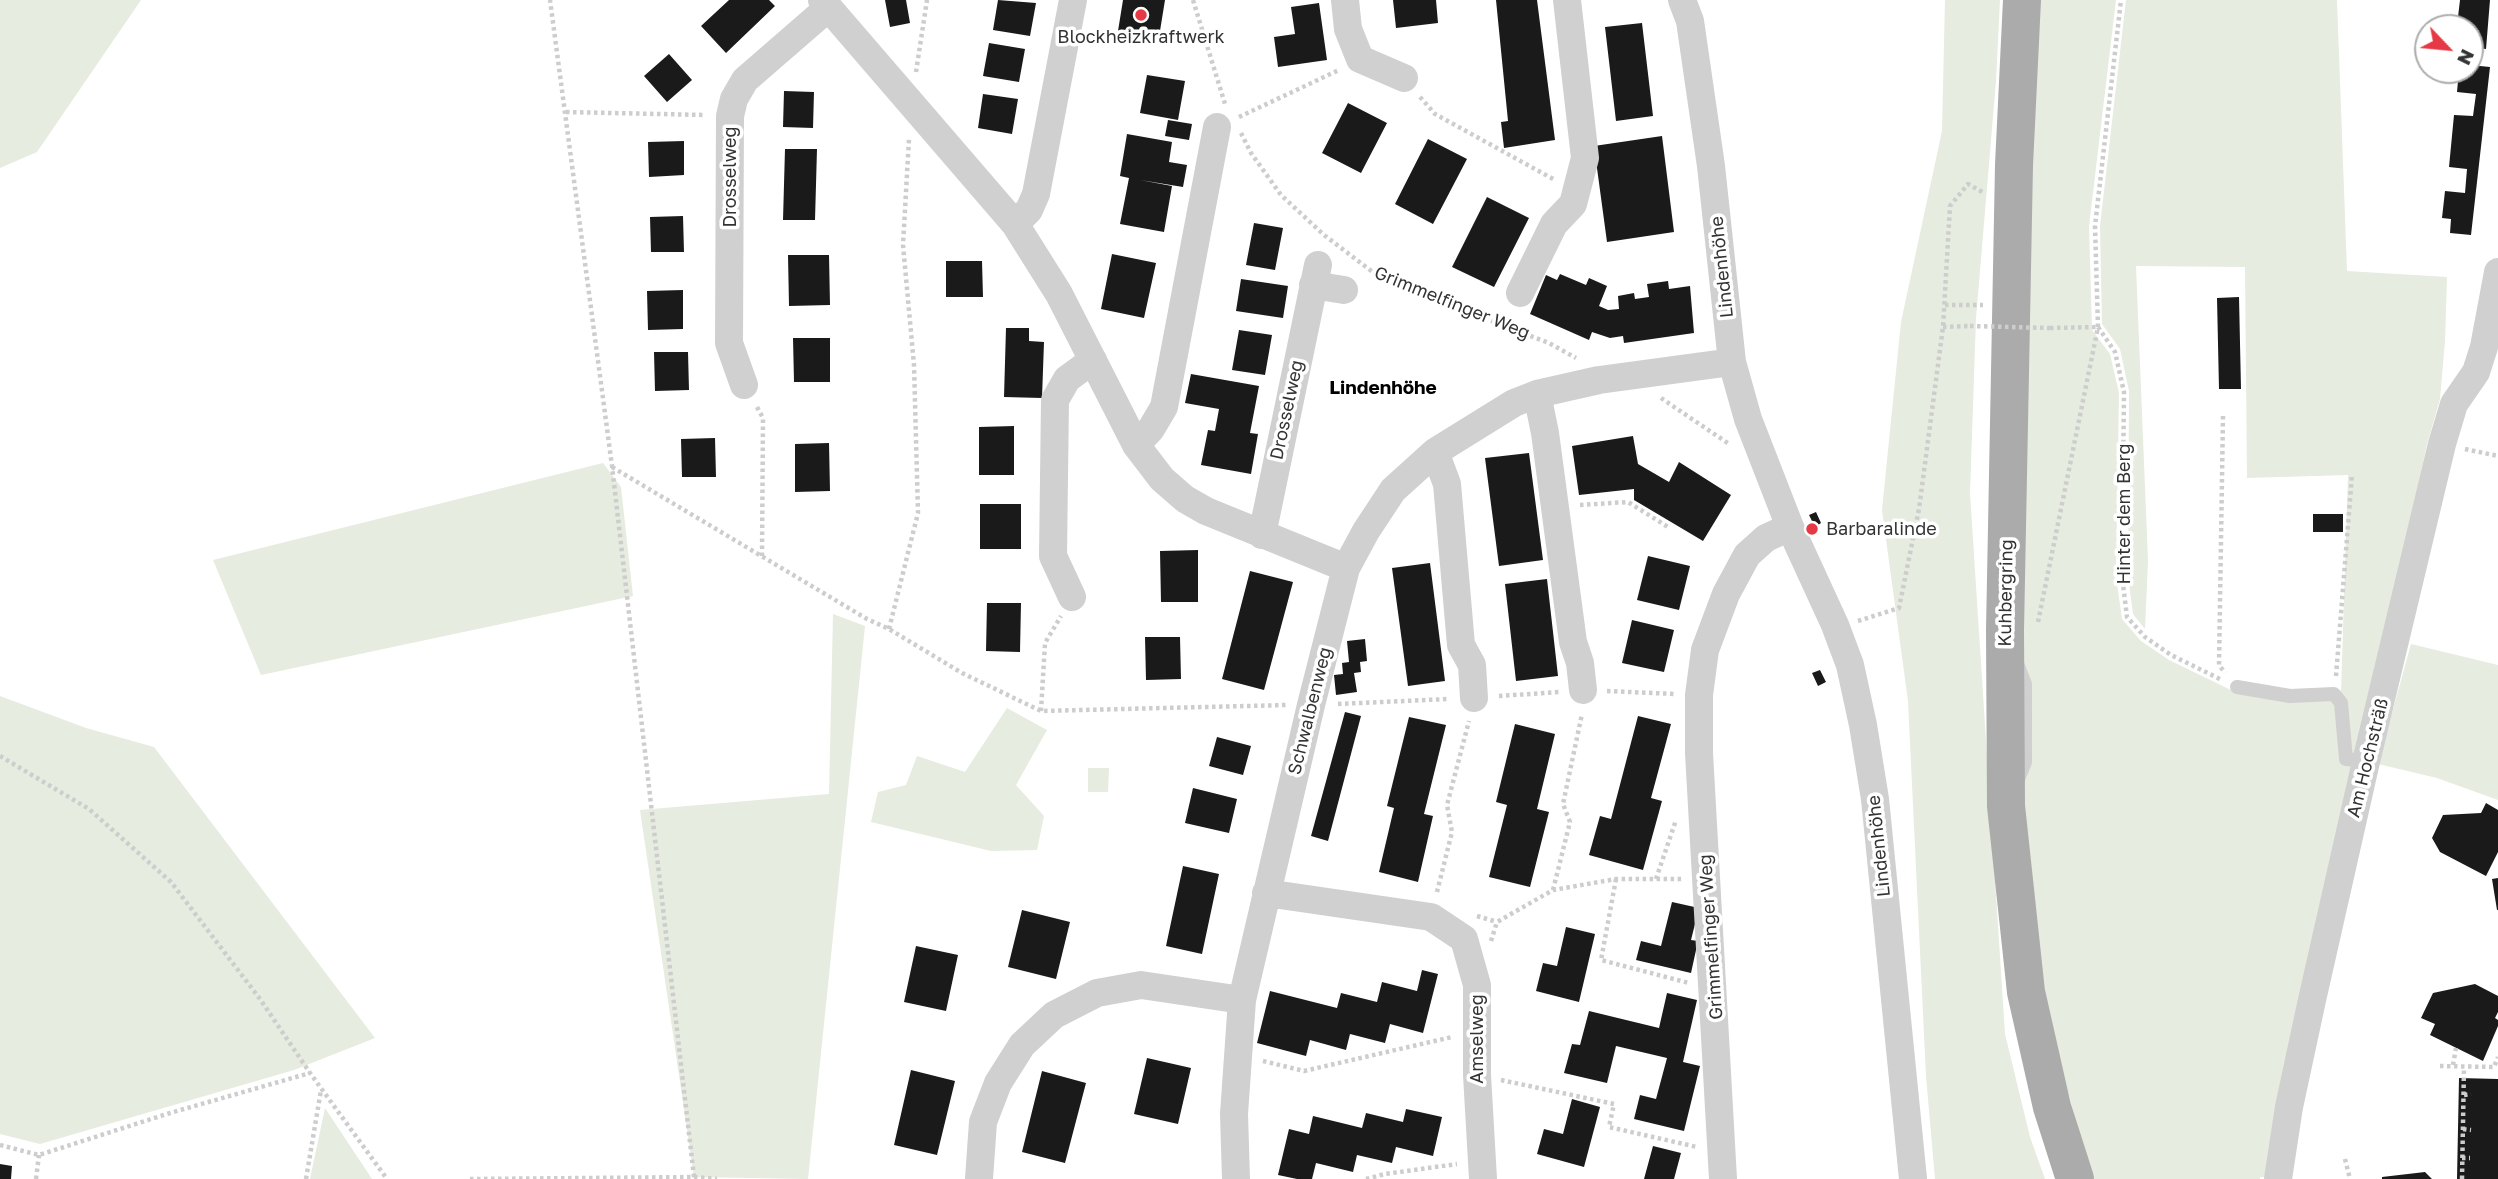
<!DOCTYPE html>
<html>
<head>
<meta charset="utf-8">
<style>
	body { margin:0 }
	#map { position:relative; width:2498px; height:1179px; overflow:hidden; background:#fff; font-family:"Golos Text",sans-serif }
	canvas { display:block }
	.north { position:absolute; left:2414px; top:14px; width:70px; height:70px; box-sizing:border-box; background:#fff; border:2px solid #adadad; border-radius:50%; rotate:116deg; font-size:19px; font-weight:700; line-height:28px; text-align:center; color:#333 }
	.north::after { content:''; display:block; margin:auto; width:24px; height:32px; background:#e63946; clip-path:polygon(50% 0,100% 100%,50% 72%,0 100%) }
</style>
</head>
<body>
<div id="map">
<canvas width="2498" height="1179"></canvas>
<div class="north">N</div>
</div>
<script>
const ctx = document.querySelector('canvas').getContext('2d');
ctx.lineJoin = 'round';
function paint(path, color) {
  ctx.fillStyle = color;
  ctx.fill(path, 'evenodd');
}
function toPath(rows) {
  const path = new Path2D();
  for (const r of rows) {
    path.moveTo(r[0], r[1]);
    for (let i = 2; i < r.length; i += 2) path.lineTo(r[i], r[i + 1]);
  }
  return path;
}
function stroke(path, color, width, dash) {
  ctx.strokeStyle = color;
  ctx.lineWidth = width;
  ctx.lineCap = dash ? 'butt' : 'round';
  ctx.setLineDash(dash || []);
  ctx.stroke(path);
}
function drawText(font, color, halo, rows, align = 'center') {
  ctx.font = font + ' "Golos Text",sans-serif';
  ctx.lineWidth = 7;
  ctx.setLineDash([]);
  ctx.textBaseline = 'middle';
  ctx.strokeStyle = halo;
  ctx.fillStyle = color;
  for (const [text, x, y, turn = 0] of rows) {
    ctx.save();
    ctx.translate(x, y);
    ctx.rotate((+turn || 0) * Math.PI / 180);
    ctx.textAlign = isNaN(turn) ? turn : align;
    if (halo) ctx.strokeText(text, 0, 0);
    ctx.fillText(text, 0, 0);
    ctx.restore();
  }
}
paint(toPath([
	[0,0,141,0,37,152,0,168],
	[1945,0,2000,0,1996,81,1976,318,1970,493,2005,1034,2030,1137,2045,1179,1935,1179,1926,1076,1908,701,1882,510,1901,322,1942,131],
	[2035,0,2116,0,2089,226,2092,330,2110,354,2119,393,2116,576,2122,619,2141,641,2169,660,2235,692,2255,697,2290,702,2331,699,2335,704,2341,764,2352,765,2276,1105,2265,1177,2260,1177,2260,1179,2092,1179,2046,1012,2025,846,2021,554],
	[2126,0,2337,0,2347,271,2447,277,2445,341,2440,399,2427,444,2386,642,2358,756,2349,755,2341,693,2348,475,2247,478,2245,267,2136,266,2148,561,2145,629,2133,614,2128,576,2129,391,2120,349,2102,324,2100,226],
	[603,463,621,487,633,596,261,675,213,560],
	[833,614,865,626,808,1179,694,1177,640,810,829,794],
	[2411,644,2498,665,2498,800,2437,778,2378,764],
	[0,696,86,728,154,747,375,1038,294,1070,40,1144,0,1134],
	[1007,708,1047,730,1016,785,1044,816,1037,850,991,851,871,822,878,792,906,785,917,756,965,772],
	[1088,768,1109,768,1108,792,1088,792],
	[325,1108,372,1179,310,1179]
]), '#e6ecdf');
paint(toPath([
	[729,0,769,0,775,6,726,53,701,26],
	[885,0,906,0,910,23,890,27],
	[998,0,1036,3,1030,36,993,30],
	[1123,0,1165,0,1159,37,1118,31],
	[1393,0,1436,0,1438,23,1396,28],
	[1496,0,1537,0,1555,140,1504,148,1501,122,1508,121],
	[2460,0,2490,0,2486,49,2470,47,2470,28,2444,28,2445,16,2458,17],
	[1319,3,1327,60,1278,67,1274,37,1295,34,1291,7],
	[1642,23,1653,116,1616,121,1605,27],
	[989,43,1025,49,1019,82,983,76],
	[669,54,692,80,667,102,644,76],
	[2470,65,2490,67,2471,235,2450,233,2451,219,2442,218,2445,191,2465,193,2467,169,2449,167,2454,115,2473,116,2476,94,2457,92,2459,70,2470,70],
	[1147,75,1185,81,1178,120,1140,113],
	[784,91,814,92,813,128,783,127],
	[983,94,1018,99,1012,134,978,128],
	[1348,103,1387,123,1361,173,1322,153],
	[1168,120,1192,124,1189,140,1165,136],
	[1127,134,1172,142,1169,162,1187,165,1183,187,1140,180,1172,186,1164,232,1120,224,1129,178,1120,176],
	[1662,136,1674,232,1607,242,1594,146],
	[1428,139,1467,159,1433,224,1395,204],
	[684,141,684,175,649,177,648,142],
	[785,149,817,149,815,220,783,220],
	[1487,197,1529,218,1494,287,1452,267],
	[683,216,684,252,651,252,650,217],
	[1254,223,1283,228,1275,270,1246,265],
	[1112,254,1156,263,1144,318,1101,309],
	[788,255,829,255,830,305,789,306],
	[946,261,982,261,983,297,946,297],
	[1560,274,1586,285,1589,278,1607,286,1599,306,1608,310,1619,309,1618,296,1634,293,1635,299,1649,297,1647,284,1668,281,1669,289,1690,286,1694,333,1624,343,1623,336,1610,338,1592,332,1589,340,1530,314,1546,275,1557,280],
	[1241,279,1288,286,1283,318,1236,311],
	[683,290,683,329,648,330,647,291],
	[2239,297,2241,389,2219,389,2217,298],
	[1006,328,1029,328,1029,341,1044,342,1042,398,1004,397],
	[1239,330,1272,335,1265,375,1232,370],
	[793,338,830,338,830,382,794,382],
	[654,352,688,352,689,390,655,391],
	[1191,374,1259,386,1250,433,1258,434,1251,474,1201,465,1208,430,1215,431,1219,409,1185,403],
	[1014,426,1014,475,979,475,979,427],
	[1633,436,1638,464,1669,482,1679,462,1731,495,1703,541,1634,500,1634,489,1579,495,1572,446],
	[715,438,716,477,682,477,681,439],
	[829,443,830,491,795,492,795,444],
	[1529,453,1543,560,1499,566,1485,458],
	[980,504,1021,504,1021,549,980,549],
	[1816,512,1821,523,1815,527,1809,515],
	[2313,514,2343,514,2343,532,2313,532],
	[1198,550,1198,602,1161,602,1160,551],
	[1648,556,1690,566,1679,610,1637,600],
	[1430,563,1445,681,1408,686,1392,568],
	[1250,571,1293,582,1264,690,1222,679],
	[1547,579,1558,676,1516,681,1505,584],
	[987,603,1021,603,1020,652,986,651],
	[1632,620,1674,630,1664,672,1622,663],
	[1145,637,1180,637,1181,679,1146,680],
	[1365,639,1367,661,1360,662,1361,672,1354,673,1357,692,1336,695,1334,675,1343,674,1342,663,1349,662,1347,641],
	[1820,670,1826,682,1818,686,1812,673],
	[1345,712,1361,716,1328,841,1311,836],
	[1638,716,1671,724,1651,798,1662,801,1643,870,1589,855,1600,816,1611,819],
	[1409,717,1446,725,1424,814,1433,816,1418,882,1379,872,1394,808,1387,806],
	[1515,724,1555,734,1537,809,1549,812,1530,887,1489,877,1507,805,1496,802],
	[1217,737,1251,746,1243,775,1209,766],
	[1193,788,1237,799,1229,833,1185,823],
	[2486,803,2498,810,2498,852,2486,876,2440,852,2432,838,2443,815,2481,813],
	[1183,866,1219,874,1202,954,1166,946],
	[2498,878,2498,910,2497,910,2492,879],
	[1672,902,1699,908,1691,940,1698,941,1691,973,1636,960,1641,941,1661,946],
	[1022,910,1070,922,1056,979,1008,967],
	[1566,927,1595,934,1579,1002,1536,991,1543,963,1557,966],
	[916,946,958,955,946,1011,904,1002],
	[1422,970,1438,974,1423,1033,1390,1024,1385,1043,1350,1034,1346,1050,1310,1040,1306,1056,1257,1043,1270,991,1337,1008,1341,993,1377,1002,1382,982,1417,991],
	[2475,984,2498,996,2498,1012,2495,1018,2498,1020,2498,1026,2483,1061,2430,1035,2435,1024,2421,1018,2433,993],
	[1667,993,1697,1000,1683,1062,1700,1066,1684,1131,1634,1119,1640,1095,1656,1099,1667,1058,1616,1046,1607,1083,1564,1073,1572,1044,1580,1045,1589,1011,1659,1028],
	[1147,1058,1191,1068,1178,1124,1134,1114],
	[911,1070,955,1081,937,1155,894,1145],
	[1042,1071,1086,1083,1065,1163,1022,1152],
	[2459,1078,2498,1079,2498,1179,2457,1179],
	[1572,1099,1600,1107,1584,1167,1537,1154,1544,1129,1563,1134],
	[1406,1109,1442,1117,1433,1156,1396,1147,1392,1163,1357,1155,1353,1172,1316,1163,1312,1179,1297,1179,1278,1175,1289,1129,1309,1134,1313,1116,1362,1128,1366,1113,1403,1122],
	[1653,1146,1681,1153,1674,1179,1644,1179],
	[0,1164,12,1166,11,1179,0,1179],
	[2425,1172,2432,1179,2382,1179,2382,1177]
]), '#1a1a1a');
stroke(toPath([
	[1193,0,1225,104],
	[916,72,927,0],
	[1420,97,1435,114,1555,180],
	[566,112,705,115],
	[1239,117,1339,70],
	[1241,133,1251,153,1281,195,1324,235,1374,273,1447,304,1549,343,1576,358],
	[1945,305,1983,305],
	[1943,327,1970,326],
	[2098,327,2115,352,2124,392,2122,576,2127,617,2145,637,2171,655,2220,679],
	[2050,328,2098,327],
	[1661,398,1729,444],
	[757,407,763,418,762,557],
	[2223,416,2219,665,2225,673],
	[2465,449,2498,456],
	[612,467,867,619,889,629,962,673,1041,711,1287,705],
	[1580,505,1628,502,1668,527],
	[1858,621,1899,608,1919,509,1943,327,1950,206,1968,184,1984,193],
	[2038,622,2098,327,2095,226,2121,0],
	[889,629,918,513,914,365,903,245,909,139],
	[2336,676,2352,475],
	[1607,691,1675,694],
	[1499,696,1560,692],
	[1338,704,1448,699],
	[1041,711,1045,643,1061,616],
	[0,756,89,809,171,882,260,999,310,1073,387,1179],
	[1616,879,1601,960,1689,983],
	[1656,879,1676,820],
	[1553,890,1570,822,1563,804,1582,714],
	[1437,892,1452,832,1447,805,1469,721],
	[1477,916,1497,922],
	[1491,941,1497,922,1553,890,1616,879,1683,879],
	[1263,1061,1304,1071,1452,1037],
	[2453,1065,2456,1048],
	[2440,1066,2494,1067,2498,1057],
	[1501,1080,1614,1104,1609,1127,1697,1147],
	[2464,1095,2471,1094],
	[2463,1129,2471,1130],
	[0,1145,39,1155,170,1113,310,1073],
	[2462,1158,2470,1158],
	[2345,1159,2350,1179],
	[694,1177,717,1179],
	[36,1179,39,1155],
	[306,1179,321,1090],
	[470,1179,694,1177,612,466,550,0],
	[1366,1179,1385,1174,1457,1164],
	[2462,1179,2464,1067]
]), '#cdcdcd', 4.5, [3.5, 3.5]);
stroke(toPath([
	[2237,687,2290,696,2334,694,2341,703,2346,759,2366,761],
	[2018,779,2025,762,2025,684,2018,666]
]), '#d0d0d0', 14);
stroke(toPath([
	[822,0,1015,224,1059,294,1136,445,1162,479,1185,499,1206,511,1346,568],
	[1345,0,1348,29,1360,59,1404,78],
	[1682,0,1690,21,1711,166,1732,362,1748,419,1790,527,1835,625,1850,665,1863,725,1875,799,1913,1179],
	[1015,224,1029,210,1036,194,1073,0],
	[1313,285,1344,290],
	[1520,293,1554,224,1573,204,1585,158,1567,0],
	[744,385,729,343,730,116,734,99,745,80,828,8],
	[1537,394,1545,433,1573,642,1580,663,1583,690],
	[1136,445,1151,429,1164,407,1217,127],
	[1435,452,1447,484,1461,645,1472,665,1474,698],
	[1262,535,1318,265],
	[1072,597,1053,556,1055,400,1067,379,1093,360],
	[1266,893,1431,917,1464,939,1477,985,1477,1075,1483,1179],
	[979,1179,983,1122,998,1083,1022,1045,1054,1015,1097,993,1141,985,1242,1000],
	[1236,1179,1234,1114,1242,1000,1311,705,1346,568,1366,531,1393,490,1435,452,1514,403,1537,394,1599,380,1732,362],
	[1723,1179,1699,753,1699,695,1705,650,1726,594,1747,555,1766,538,1790,527],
	[2278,1179,2289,1107,2312,1000,2365,766,2442,444,2454,404,2476,372,2484,347,2498,272]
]), '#d0d0d0', 28);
stroke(toPath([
	[2022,0,2014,165,2005,630,2006,806,2026,992,2052,1107,2075,1179]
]), '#ababab', 38);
stroke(toPath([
	[1970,326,2050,328]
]), '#cdcdcd', 4.5, [3.5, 3.5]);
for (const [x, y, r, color] of [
	[1141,15,7,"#e63946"],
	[1812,529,7,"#e63946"]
]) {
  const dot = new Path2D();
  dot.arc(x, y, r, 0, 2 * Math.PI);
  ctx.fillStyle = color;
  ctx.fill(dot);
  stroke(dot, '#fff', 2.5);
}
drawText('18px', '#333', '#fff', [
	["Blockheizkraftwerk",1141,37],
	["Barbaralinde",1826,529,"left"]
]);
drawText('18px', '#333', '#fff', [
	["Drosselweg",730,177,-90],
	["Lindenhöhe",1722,267,-96],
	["Grimmelfinger Weg",1452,303,22],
	["Drosselweg",1287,410,-78],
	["Hinter dem Berg",2124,514,-90],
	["Kuhbergring",2006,593,-89],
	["Schwalbenweg",1310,711,-76],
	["Am Hochsträß",2368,758,-76],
	["Lindenhöhe",1879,846,-96],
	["Grimmelfinger Weg",1711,937,-94],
	["Amselweg",1477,1039,-90]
]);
drawText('bold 19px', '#000', '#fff', [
	["Lindenhöhe",1383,388]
]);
</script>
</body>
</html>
